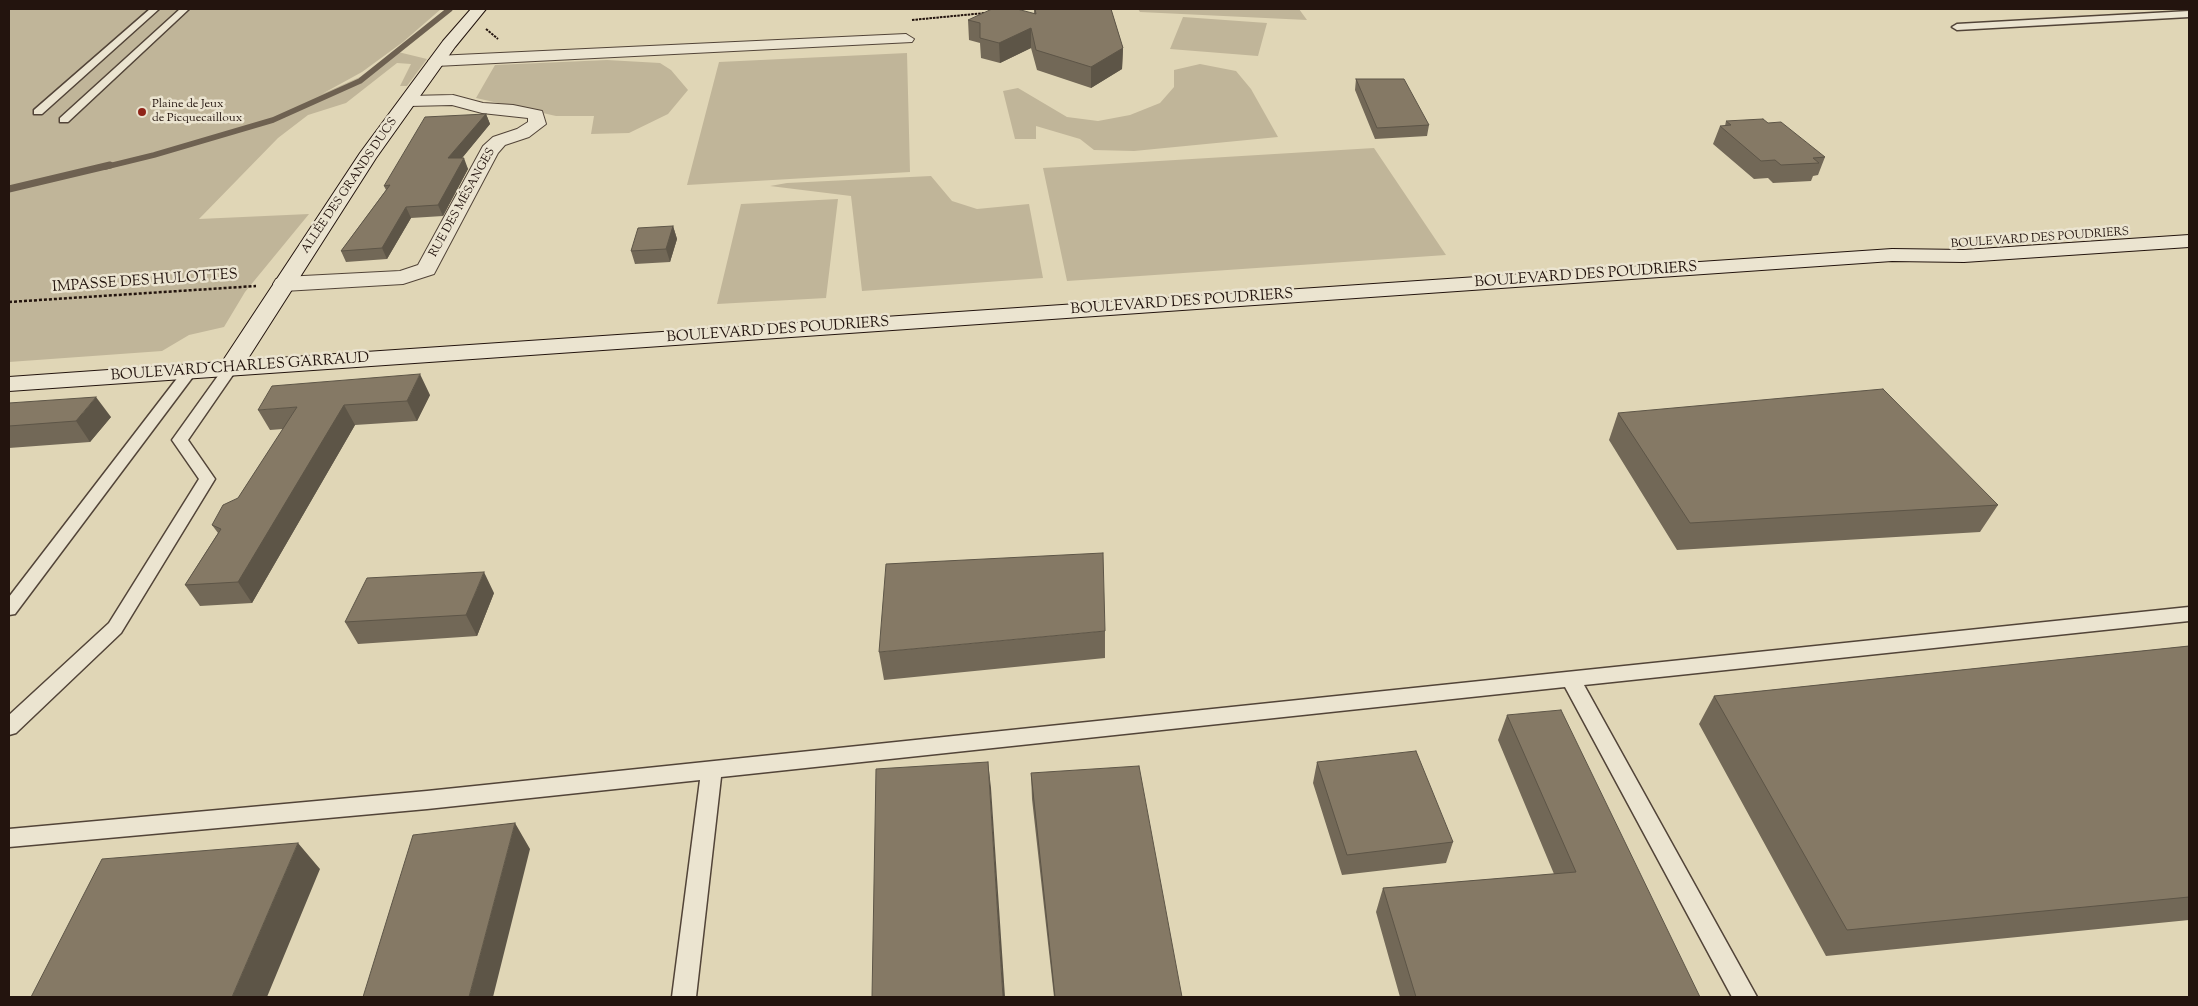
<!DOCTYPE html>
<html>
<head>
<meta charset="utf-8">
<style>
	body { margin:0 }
	#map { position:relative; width:2198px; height:1006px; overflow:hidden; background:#e0d6b6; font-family:"Sorts Mill Goudy",serif }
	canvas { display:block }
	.frame { position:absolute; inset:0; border:10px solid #23140e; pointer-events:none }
</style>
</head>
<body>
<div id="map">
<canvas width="2198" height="1006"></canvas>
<div class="frame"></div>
</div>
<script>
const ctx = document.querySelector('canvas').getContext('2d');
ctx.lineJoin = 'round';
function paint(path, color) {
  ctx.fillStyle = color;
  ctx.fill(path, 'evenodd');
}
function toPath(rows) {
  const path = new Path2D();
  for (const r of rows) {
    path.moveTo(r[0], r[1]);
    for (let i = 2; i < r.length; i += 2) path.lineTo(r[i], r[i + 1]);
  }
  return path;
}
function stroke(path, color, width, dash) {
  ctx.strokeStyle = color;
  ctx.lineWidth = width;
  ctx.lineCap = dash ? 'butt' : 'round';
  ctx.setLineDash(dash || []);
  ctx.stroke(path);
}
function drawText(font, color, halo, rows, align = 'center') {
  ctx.font = font + ' "Sorts Mill Goudy",serif';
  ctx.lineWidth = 5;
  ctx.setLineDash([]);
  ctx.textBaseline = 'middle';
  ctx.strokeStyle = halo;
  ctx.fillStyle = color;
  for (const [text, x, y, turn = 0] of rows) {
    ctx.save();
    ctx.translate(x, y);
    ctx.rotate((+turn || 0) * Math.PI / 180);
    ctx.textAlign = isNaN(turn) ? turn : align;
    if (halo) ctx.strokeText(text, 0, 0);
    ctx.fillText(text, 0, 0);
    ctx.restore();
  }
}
paint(toPath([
	[9,9,441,9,403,42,362,72,322,94,360,77,394,51,427,59,407,86,400,86,411,64,397,63,346,103,308,115,278,138,199,219,309,214,245,292,224,327,189,335,162,351,9,362],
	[1138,9,1299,9,1307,20,1140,12],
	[1183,17,1267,23,1258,56,1170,49],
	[907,53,910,172,687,185,719,62],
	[607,60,660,63,671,70,688,90,668,114,629,133,591,134,594,116,556,116,476,98,495,65],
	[1200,64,1236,71,1251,89,1278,137,1134,151,1094,150,1080,139,1036,126,1036,139,1015,139,1003,91,1018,88,1067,117,1098,121,1130,115,1160,103,1174,87,1174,70],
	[1374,148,1446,255,1067,281,1043,168],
	[931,176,952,201,977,209,1029,204,1043,278,862,291,851,196,770,186,787,183],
	[838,199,826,298,717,304,741,204]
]), '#c0b599');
stroke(toPath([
	[105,167,154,155,273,120,360,81,450,9]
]), '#6e6151', 5.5);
stroke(toPath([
	[9,189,110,165]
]), '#6e6151', 7);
const lane = toPath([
	[150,9,159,9,42,114,34,114,34,110,150,9],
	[180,9,189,9,68,122,60,122,60,118,180,9],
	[2189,11,2189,17,1957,30,1952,27,1957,24,2189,11],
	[230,365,237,369,188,440,215,479,121,633,16,733,9,735,9,715,109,623,199,479,172,440,225,366,230,365],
	[190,367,195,368,197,371,195,374,15,614,9,615,9,597,185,368,190,367],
	[2189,607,2189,621,1584,685,1757,997,1732,997,1565,687,721,777,696,997,672,997,700,780,427,809,9,847,9,829,427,791,2189,607]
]);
const street = toPath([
	[906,34,914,39,912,42,436,66,428,61,436,56,906,34],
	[453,95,483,103,513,105,542,111,546,124,529,137,505,145,498,153,434,274,403,284,284,291,276,289,273,284,276,279,284,277,400,271,418,265,483,146,493,137,517,129,528,122,528,118,482,113,452,105,409,106,403,105,400,101,403,97,409,96,453,95]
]);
const secondary = toPath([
	[471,9,486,9,455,47,376,158,247,360,1892,249,1964,250,2189,235,2189,247,1964,262,1892,261,9,391,9,377,222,362,360,153,443,41,471,9]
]);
stroke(lane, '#524438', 3);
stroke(street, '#524438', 2);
stroke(secondary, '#23140e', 2);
stroke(toPath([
	[912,20,985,13],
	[486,29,498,39]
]), '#23140e', 2, [2.5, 1]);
stroke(toPath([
	[9,302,256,286]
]), '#23140e', 2.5, [3, 2]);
paint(lane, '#ebe4d0');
paint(street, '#ebe4d0');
paint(secondary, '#ebe4d0');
paint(toPath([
	[1034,9,1111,9,1123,48,1122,69,1091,88,1037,70,1031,48,1000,63,981,58,980,43,969,40,968,20,1034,13],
	[1356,79,1429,125,1427,136,1375,139,1355,90],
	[486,114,490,124,462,158,468,169,443,216,411,218,387,259,346,262,341,251,386,190,384,186],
	[1726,121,1768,123,1825,157,1818,175,1813,176,1811,181,1773,183,1768,178,1754,179,1713,144,1720,126,1725,126],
	[673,226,677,239,670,262,635,264,631,251],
	[430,395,417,421,355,425,252,603,200,606,185,585,218,533,212,525,238,498,283,429,270,430,258,410],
	[9,403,111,417,90,442,9,448],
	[1618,413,1998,505,1980,532,1677,550,1609,440],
	[494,593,477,636,358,644,345,622],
	[1105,631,1105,658,884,680,879,652],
	[2189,646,2189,920,1826,956,1699,724,1714,696],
	[1507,715,1700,997,1400,997,1376,912,1383,888,1554,874,1498,740],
	[1317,762,1453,842,1446,863,1342,875,1313,783],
	[1031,773,1182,997,1054,997,1032,799]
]), '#726857');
paint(toPath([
	[1031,28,1031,48,1000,63,999,43],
	[1123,48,1122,69,1091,88,1091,67],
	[486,114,490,124,453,169,448,158],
	[464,158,468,169,443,216,438,205],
	[406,207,411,218,387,259,382,248],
	[673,226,677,239,670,262,666,249],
	[420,374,430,395,417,421,407,401],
	[96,397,111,417,90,442,76,421],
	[344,405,355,425,252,603,238,582],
	[484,572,494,593,477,636,466,615],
	[988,762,991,788,1005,997,1003,997],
	[515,823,530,849,493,997,469,997],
	[298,843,320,869,267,997,232,997]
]), '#5d5547');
const building = toPath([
	[992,9,1017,9,1036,14,1035,9,1111,9,1123,48,1091,67,1036,50,1031,28,999,43,980,38,980,23,968,20,992,9],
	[1356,79,1404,79,1429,125,1377,128,1356,79],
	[486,114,448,158,464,158,438,205,406,207,382,248,341,251,390,185,384,186,425,117,486,114],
	[1763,119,1768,123,1781,122,1825,157,1813,158,1819,163,1781,165,1775,160,1761,161,1720,126,1731,125,1726,121,1763,119],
	[673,226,666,249,631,251,638,228,673,226],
	[420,374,407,401,344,405,238,582,185,585,221,529,212,525,223,505,238,498,297,407,258,410,272,386,420,374],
	[1883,389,1998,505,1690,523,1618,413,1883,389],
	[96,397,76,421,9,426,9,403,96,397],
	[1103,553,1105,631,879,652,886,564,1103,553],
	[484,572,466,615,345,622,367,578,484,572],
	[2189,646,2189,897,1847,930,1714,696,2189,646],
	[1561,710,1700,997,1416,997,1383,888,1576,872,1507,715,1561,710],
	[1416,751,1453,842,1347,855,1317,762,1416,751],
	[988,762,1003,997,872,997,876,769,988,762],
	[1139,766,1182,997,1055,997,1031,773,1139,766],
	[515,823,469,997,363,997,413,835,515,823],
	[298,843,232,997,31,997,102,859,298,843]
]);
paint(building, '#857965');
stroke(building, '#5d5547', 1);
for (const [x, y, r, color] of [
	[142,112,5,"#8f2418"]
]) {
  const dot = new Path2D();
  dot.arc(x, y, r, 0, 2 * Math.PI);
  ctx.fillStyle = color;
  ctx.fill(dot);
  stroke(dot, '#ebe4d0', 2);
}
drawText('12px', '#23140e', '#ebe4d0', [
	["Plaine de Jeux",152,105],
	["de Picquecailloux",152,119]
], 'left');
drawText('12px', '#23140e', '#ebe4d0', [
	["ALLÉE DES GRANDS DUCS",350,186,-56],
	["RUE DES MÉSANGES",463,203,-61],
	["BOULEVARD DES POUDRIERS",2040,239,-4]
]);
drawText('15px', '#23140e', '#ebe4d0', [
	["BOULEVARD DES POUDRIERS",1586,276,-4],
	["IMPASSE DES HULOTTES",145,282,-4],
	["BOULEVARD DES POUDRIERS",1182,303,-4],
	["BOULEVARD DES POUDRIERS",778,331,-4],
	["BOULEVARD CHARLES GARRAUD",240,368,-4]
]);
</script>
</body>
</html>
